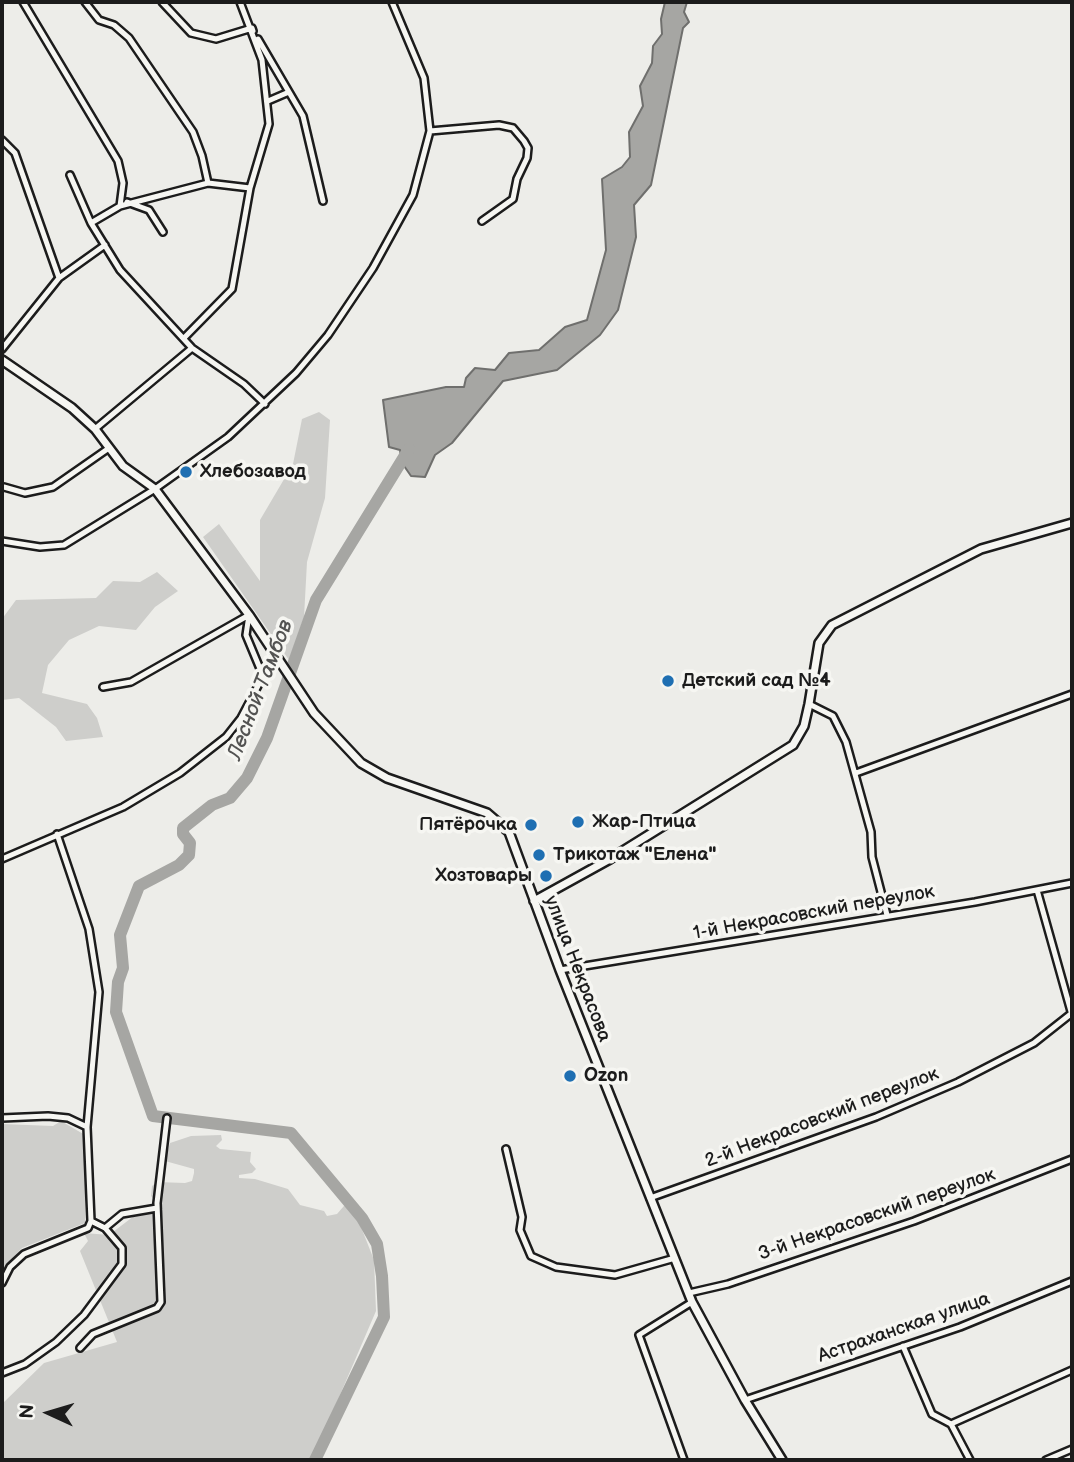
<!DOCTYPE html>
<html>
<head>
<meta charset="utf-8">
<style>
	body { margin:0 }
	#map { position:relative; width:1074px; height:1462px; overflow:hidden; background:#edede9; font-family:"Balsamiq Sans",sans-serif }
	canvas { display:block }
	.frame { position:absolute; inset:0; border:4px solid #1c1c1c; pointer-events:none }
	.north { position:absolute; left:14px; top:1378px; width:70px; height:70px; -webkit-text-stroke:5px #f6f6f2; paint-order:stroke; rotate:274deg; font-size:19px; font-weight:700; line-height:28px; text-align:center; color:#1c1c1c }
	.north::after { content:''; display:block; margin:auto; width:24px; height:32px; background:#1c1c1c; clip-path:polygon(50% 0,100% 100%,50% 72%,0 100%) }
</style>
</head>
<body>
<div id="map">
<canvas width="1074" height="1462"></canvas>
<div class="frame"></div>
<div class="north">N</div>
</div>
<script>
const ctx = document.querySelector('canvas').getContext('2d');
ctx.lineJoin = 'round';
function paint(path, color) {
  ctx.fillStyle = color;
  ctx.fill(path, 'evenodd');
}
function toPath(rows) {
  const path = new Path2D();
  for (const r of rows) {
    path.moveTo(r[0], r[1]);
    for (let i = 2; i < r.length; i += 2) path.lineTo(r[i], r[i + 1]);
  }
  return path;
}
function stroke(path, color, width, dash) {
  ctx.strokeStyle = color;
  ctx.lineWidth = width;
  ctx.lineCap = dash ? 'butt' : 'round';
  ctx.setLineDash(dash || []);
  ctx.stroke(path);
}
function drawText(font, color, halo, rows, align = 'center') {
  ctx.font = font + ' "Balsamiq Sans",sans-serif';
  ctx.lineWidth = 7;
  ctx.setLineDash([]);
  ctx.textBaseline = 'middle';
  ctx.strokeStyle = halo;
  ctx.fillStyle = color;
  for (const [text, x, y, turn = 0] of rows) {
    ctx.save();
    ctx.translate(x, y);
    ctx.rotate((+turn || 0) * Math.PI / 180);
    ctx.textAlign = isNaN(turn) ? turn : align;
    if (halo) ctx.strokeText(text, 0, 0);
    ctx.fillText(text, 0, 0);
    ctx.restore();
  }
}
paint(toPath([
	[319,412,330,420,325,498,307,562,304,617,289,660,203,537,219,524,260,581,260,520,293,464,302,419],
	[157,572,178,591,155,607,136,630,99,626,69,640,48,665,42,693,87,704,97,718,103,737,66,741,56,727,19,698,2,700,2,619,16,600,96,598,113,581,140,582],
	[61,1121,85,1135,85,1223,22,1248,2,1270,2,1124,53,1126],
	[221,1135,222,1140,216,1146,220,1149,251,1152,250,1162,256,1169,252,1173,239,1175,239,1178,255,1179,288,1189,300,1205,324,1211,327,1216,337,1214,350,1199,374,1260,376,1311,312,1460,2,1460,2,1404,44,1363,117,1342,80,1251,88,1241,84,1233,109,1235,138,1213,163,1210,151,1196,152,1186,157,1182,185,1183,192,1181,194,1173,194,1169,165,1161,170,1143,191,1136]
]), '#cececb');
const water = toPath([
	[665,2,687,2,684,12,689,22,683,28,651,185,634,205,636,237,618,310,600,335,557,370,503,381,452,443,435,455,425,477,411,476,402,463,400,450,389,447,383,400,446,387,464,387,466,378,475,368,495,370,509,353,539,350,565,327,587,320,606,250,602,179,622,167,630,157,629,132,643,106,640,86,652,63,653,46,662,34,661,19,665,2]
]);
paint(water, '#a6a6a3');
stroke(water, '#6f6f6d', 2);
stroke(toPath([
	[315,1460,384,1317,382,1276,377,1244,362,1218,291,1133,153,1116,116,1012,118,982,123,968,120,935,139,886,179,865,189,855,190,843,183,834,183,828,212,805,230,798,247,778,267,738,316,600,409,449]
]), '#a6a6a3', 12);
const minor = toPath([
	[23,2,118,161,123,183,120,206,91,223],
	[85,2,99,20,114,25,129,38,193,132,202,156,208,183],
	[162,2,191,33,216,39,252,28,253,31],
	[258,39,303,116,323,201],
	[268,101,289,92],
	[430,131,499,125,513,128,524,141,528,148,527,158,517,179,513,199,482,221],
	[2,140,15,153,59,278],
	[70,175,91,223,120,270,192,348,244,384,265,404],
	[127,202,149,210,163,232],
	[120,206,208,183,250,188],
	[185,337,232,289,250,188,269,124,262,60,240,2],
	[2,349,59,278,105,245],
	[95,429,192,348],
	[4,487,25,493,53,487,109,448],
	[2,541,40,547,64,545,155,489,228,437,296,373,328,335,373,268,413,195,430,131,424,78,392,2],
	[103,687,131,682,249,615],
	[809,704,833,716,846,742,871,832,872,857,887,915],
	[856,773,1072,694],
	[2,859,123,807,180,773,226,737,241,718,260,682,261,671,246,635,249,615],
	[1037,890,1072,1015],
	[560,970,975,902,1072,883],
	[2,1118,48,1116,68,1118,87,1127],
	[506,1149,522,1217,520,1230,531,1256,556,1267,615,1275,675,1258],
	[650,1198,876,1117,958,1082,1034,1043,1072,1013],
	[91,1221,105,1228,122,1214,157,1208],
	[2,1283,10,1267,24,1254,88,1228,91,1221,87,1127,99,992,89,929,57,834],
	[689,1293,728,1284,914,1221,1072,1159],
	[903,1346,932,1414,951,1424,970,1460],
	[80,1348,93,1334,157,1308,161,1302,157,1203,167,1118],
	[2,1373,25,1364,56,1342,84,1315,122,1264,122,1248,105,1228],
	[745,1400,960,1327,1072,1281],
	[951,1424,1072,1370],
	[684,1460,639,1335,692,1302],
	[1046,1460,1072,1449]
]);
const tertiary = toPath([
	[2,360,72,408,95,429,123,466,155,489,249,615,314,713,361,763,387,778,487,813,509,832,560,970,692,1302,745,1400,782,1460],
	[534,901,610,859,793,745,804,726,809,704,819,643,832,625,981,549,1072,523]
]);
stroke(minor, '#1c1c1c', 10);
stroke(tertiary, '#1c1c1c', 12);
stroke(minor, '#f6f6f2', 5);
stroke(tertiary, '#f6f6f2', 7);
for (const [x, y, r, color] of [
	[186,472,7,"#1f6fb2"],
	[668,681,7,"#1f6fb2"],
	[578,822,7,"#1f6fb2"],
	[531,825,7,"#1f6fb2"],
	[539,855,7,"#1f6fb2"],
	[546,876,7,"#1f6fb2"],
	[570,1076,7,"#1f6fb2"]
]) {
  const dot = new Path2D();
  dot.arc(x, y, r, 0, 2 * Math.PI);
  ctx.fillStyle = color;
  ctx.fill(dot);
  stroke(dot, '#f6f6f2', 2.5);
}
drawText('bold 19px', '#1c1c1c', '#f6f6f2', [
	["Хлебозавод",200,472],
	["Детский сад №4",682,681],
	["Жар-Птица",592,822],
	["Пятёрочка",517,825,"right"],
	["Трикотаж \"Елена\"",553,855],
	["Хозтовары",532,876,"right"],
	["Ozon",584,1076]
], 'left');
drawText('19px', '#1c1c1c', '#f6f6f2', [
	["1-й Некрасовский переулок",814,913,-10],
	["улица Некрасова",577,969,69],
	["2-й Некрасовский переулок",822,1118,-21],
	["3-й Некрасовский переулок",877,1215,-19],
	["Астраханская улица",904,1328,-19]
]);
drawText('italic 21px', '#535352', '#f6f6f2', [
	["Лесной Тамбов",261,690,-69]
]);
</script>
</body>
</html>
